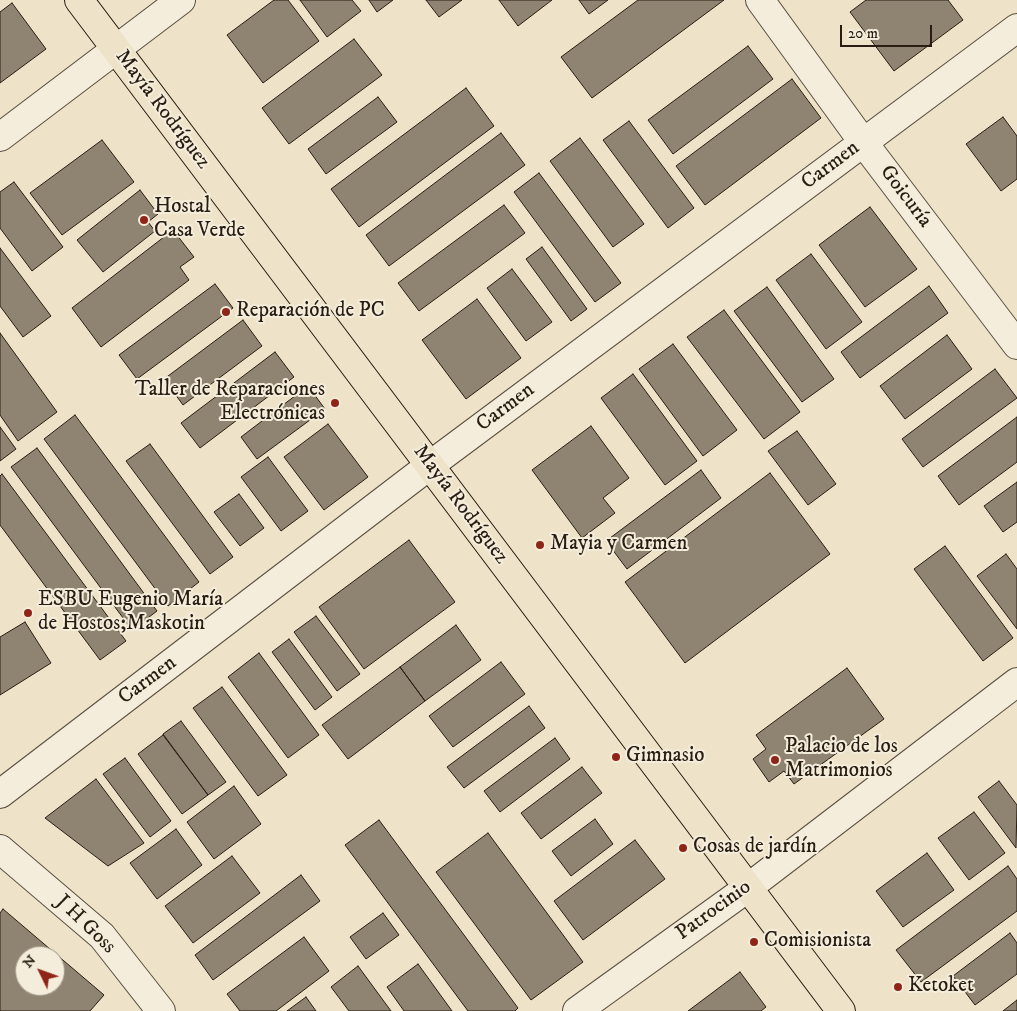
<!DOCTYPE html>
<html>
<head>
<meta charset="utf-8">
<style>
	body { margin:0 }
	#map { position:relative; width:1017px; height:1011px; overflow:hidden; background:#eee3c8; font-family:"IM FELL DW Pica",serif }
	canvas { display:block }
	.north { position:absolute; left:15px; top:946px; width:50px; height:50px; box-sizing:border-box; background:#f4eddb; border:1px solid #a39a8b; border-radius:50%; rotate:312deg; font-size:14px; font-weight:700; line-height:20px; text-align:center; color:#291d13 }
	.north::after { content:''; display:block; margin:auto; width:18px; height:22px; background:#8f2418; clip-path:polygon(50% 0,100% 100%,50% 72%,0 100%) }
	.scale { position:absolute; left:840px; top:25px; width:92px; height:22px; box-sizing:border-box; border:2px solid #291d13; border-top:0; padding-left:6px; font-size:15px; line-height:18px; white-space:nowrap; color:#291d13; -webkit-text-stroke:4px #f4eddb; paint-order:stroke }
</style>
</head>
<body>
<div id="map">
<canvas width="1017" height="1011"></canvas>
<div class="north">N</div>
<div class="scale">20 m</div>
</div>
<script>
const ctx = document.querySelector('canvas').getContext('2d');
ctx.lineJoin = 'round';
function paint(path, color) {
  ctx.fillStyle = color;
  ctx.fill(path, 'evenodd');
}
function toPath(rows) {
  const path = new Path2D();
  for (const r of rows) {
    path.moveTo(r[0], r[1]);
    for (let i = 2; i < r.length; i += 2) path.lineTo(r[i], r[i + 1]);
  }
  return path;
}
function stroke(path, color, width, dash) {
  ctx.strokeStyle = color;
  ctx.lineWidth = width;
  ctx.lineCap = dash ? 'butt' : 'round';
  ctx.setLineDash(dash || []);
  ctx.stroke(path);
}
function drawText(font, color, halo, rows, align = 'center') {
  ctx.font = font + ' "IM FELL DW Pica",serif';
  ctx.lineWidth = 4;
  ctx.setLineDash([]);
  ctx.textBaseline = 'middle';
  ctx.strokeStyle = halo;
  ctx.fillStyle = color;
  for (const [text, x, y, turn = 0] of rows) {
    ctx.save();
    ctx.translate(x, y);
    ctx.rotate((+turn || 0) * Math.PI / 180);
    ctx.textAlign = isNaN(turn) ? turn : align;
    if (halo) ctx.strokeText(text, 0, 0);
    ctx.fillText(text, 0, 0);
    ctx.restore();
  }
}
const building = toPath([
	[274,0,288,0,319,41,263,83,227,35,274,0],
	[300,0,352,0,361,11,327,37,300,0],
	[369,0,393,0,377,12,369,0],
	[426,0,462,0,439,17,426,0],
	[499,0,552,0,518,26,499,0],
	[579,0,608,0,589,14,579,0],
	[638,0,724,0,592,98,561,57,638,0],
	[866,0,948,0,963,20,894,71,850,12,866,0],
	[12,3,46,49,0,83,0,12,12,3],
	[354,39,382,75,289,144,262,108,354,39],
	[748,46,773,79,673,154,648,120,748,46],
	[792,79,821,118,705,205,676,166,792,79],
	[466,88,494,126,359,227,331,189,466,88],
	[378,97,397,122,326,174,308,149,378,97],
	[1003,117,1017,136,1017,179,1001,191,966,144,1003,117],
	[629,121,694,208,668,228,603,140,629,121],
	[501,133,525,165,389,266,366,235,501,133],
	[580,138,644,224,613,247,550,161,580,138],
	[102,140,134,182,62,235,30,193,102,140],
	[539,173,621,283,595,302,514,192,539,173],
	[14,182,63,247,32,271,0,228,0,192,14,182],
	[140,190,158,214,148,222,155,231,103,272,77,240,140,190],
	[504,205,525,233,419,311,398,283,504,205],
	[870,207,917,269,865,307,819,245,870,207],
	[173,230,194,257,180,267,189,280,101,347,72,308,173,230],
	[542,247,587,309,571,321,526,259,542,247],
	[0,248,51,316,23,337,0,306,0,248],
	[811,254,862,322,826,349,776,280,811,254],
	[512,269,552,322,526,341,487,288,512,269],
	[215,284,233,308,137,379,119,355,215,284],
	[929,286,948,313,860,378,841,352,929,286],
	[767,287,834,379,802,402,734,311,767,287],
	[477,299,521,358,466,399,422,340,477,299],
	[724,310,800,412,764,439,687,337,724,310],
	[243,320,262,346,183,405,164,379,243,320],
	[0,333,57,412,18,441,0,415,0,333],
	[947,335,972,369,905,419,880,386,947,335],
	[673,344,737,430,703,456,639,369,673,344],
	[275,352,294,377,200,448,181,423,275,352],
	[995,369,1017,398,923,467,902,439,995,369],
	[633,374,697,461,665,485,601,398,633,374],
	[308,386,325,409,257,459,241,437,308,386],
	[75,415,199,582,168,606,44,439,75,415],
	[1017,417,1017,462,959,505,938,476,1017,417],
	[328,424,368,477,324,510,284,457,328,424],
	[591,426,629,478,603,498,615,513,582,538,532,470,591,426],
	[0,427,16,449,0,461,0,427],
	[797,431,836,484,808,505,768,451,797,431],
	[150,444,233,557,210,574,126,461,150,444],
	[37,448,157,611,132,630,11,467,37,448],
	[268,457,308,511,281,531,241,477,268,457],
	[701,470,721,498,627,569,606,541,701,470],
	[770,473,830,554,685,663,625,582,770,473],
	[2,474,126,641,100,660,0,525,0,476,2,474],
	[1017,482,1017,522,1003,532,984,506,1017,482],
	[239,494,264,528,240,546,214,512,239,494],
	[409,540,455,602,364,669,319,607,409,540],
	[945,546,1013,638,983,661,914,569,945,546],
	[1006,554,1017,569,1017,629,977,576,1006,554],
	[316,616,360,674,337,691,294,632,316,616],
	[25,622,51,663,0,695,0,637,25,622],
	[456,625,481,660,425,701,400,667,456,625],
	[289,639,332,697,315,710,272,652,289,639],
	[259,653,319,735,288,758,228,677,259,653],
	[501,662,525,694,453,747,429,716,501,662],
	[400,667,425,701,348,759,322,725,400,667],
	[847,668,884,719,794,784,784,771,769,782,753,759,766,749,756,735,847,668],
	[222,687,287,775,258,796,193,708,222,687],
	[529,706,545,728,464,788,447,767,529,706],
	[181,721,226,782,208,795,163,734,181,721],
	[163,735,208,795,182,814,138,754,163,735],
	[555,738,570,759,500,812,484,791,555,738],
	[125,758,171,821,150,837,103,774,125,758],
	[582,767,602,793,541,839,521,813,582,767],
	[96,779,144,843,108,866,45,818,96,779],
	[999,781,1017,805,1016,848,978,797,999,781],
	[234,786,261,824,214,859,187,822,234,786],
	[974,812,1005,853,969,880,938,838,974,812],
	[595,819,613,844,571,876,552,851,595,819],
	[379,820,518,1008,515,1011,468,1011,345,845,379,820],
	[176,829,202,865,157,899,130,863,176,829],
	[488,833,583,962,531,1000,436,872,488,833],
	[635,840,665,879,583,940,554,901,635,840],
	[927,853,954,890,903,927,876,891,927,853],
	[232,856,260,893,193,943,165,906,232,856],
	[1008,866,1017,879,1017,911,921,982,896,950,1008,866],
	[301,875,320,901,213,980,195,955,301,875],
	[3,909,104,995,90,1011,0,1011,0,913,3,909],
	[25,956,55,956,55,986,25,986,25,956],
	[383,913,399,935,366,959,350,937,383,913],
	[1010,933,1017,943,1017,974,975,1005,953,976,1010,933],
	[304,937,329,971,276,1011,240,1011,227,994,304,937],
	[418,964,452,1011,404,1011,387,987,418,964],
	[358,966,391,1011,349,1011,331,987,358,966],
	[740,972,766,1007,761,1011,688,1011,740,972],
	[306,997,316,1011,287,1011,306,997],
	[1017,1000,1017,1011,1003,1011,1017,1000]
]);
paint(building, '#8f8471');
stroke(building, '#291d13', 1);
const minor = toPath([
	[760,0,863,142,1017,345],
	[0,137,181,0],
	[0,794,429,466,1017,28],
	[0,849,102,936,161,1011],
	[577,1011,749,887,1017,682]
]);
const major = toPath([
	[79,0,841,1011]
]);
stroke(minor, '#5a4e40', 30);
stroke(major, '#291d13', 30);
stroke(minor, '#f4eddb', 28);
stroke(major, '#eee3c8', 28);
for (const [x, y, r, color] of [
	[144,220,5,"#8f2418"],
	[226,312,5,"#8f2418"],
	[335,403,5,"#8f2418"],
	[540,545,5,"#8f2418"],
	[28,613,5,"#8f2418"],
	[616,757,5,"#8f2418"],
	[775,760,5,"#8f2418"],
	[683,848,5,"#8f2418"],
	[754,942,5,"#8f2418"],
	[898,987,5,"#8f2418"]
]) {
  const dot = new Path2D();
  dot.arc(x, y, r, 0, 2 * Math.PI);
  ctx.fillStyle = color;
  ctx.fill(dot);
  stroke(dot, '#f4eddb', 2);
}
drawText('21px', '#291d13', '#f4eddb', [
	["Mayía Rodríguez",162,110,53],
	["Carmen",831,166,-37],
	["Goicuría",905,197,53],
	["Carmen",506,408,-37],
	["Mayía Rodríguez",460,505,53],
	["Carmen",148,681,-37],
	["Patrocinio",714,911,-36],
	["J H Goss",85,925,44]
]);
drawText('21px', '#291d13', '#f4eddb', [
	["Hostal",154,208],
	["Casa Verde",154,232],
	["Reparación de PC",236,312],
	["Taller de Reparaciones",325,391,"right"],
	["Electrónicas",325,415,"right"],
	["Mayia y Carmen",550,545],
	["ESBU Eugenio María",38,601],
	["de Hostos;Maskotin",38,625],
	["Palacio de los",785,748],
	["Matrimonios",785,772],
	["Gimnasio",626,757],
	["Cosas de jardín",693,848],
	["Comisionista",764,942],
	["Ketoket",908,987]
], 'left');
</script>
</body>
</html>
